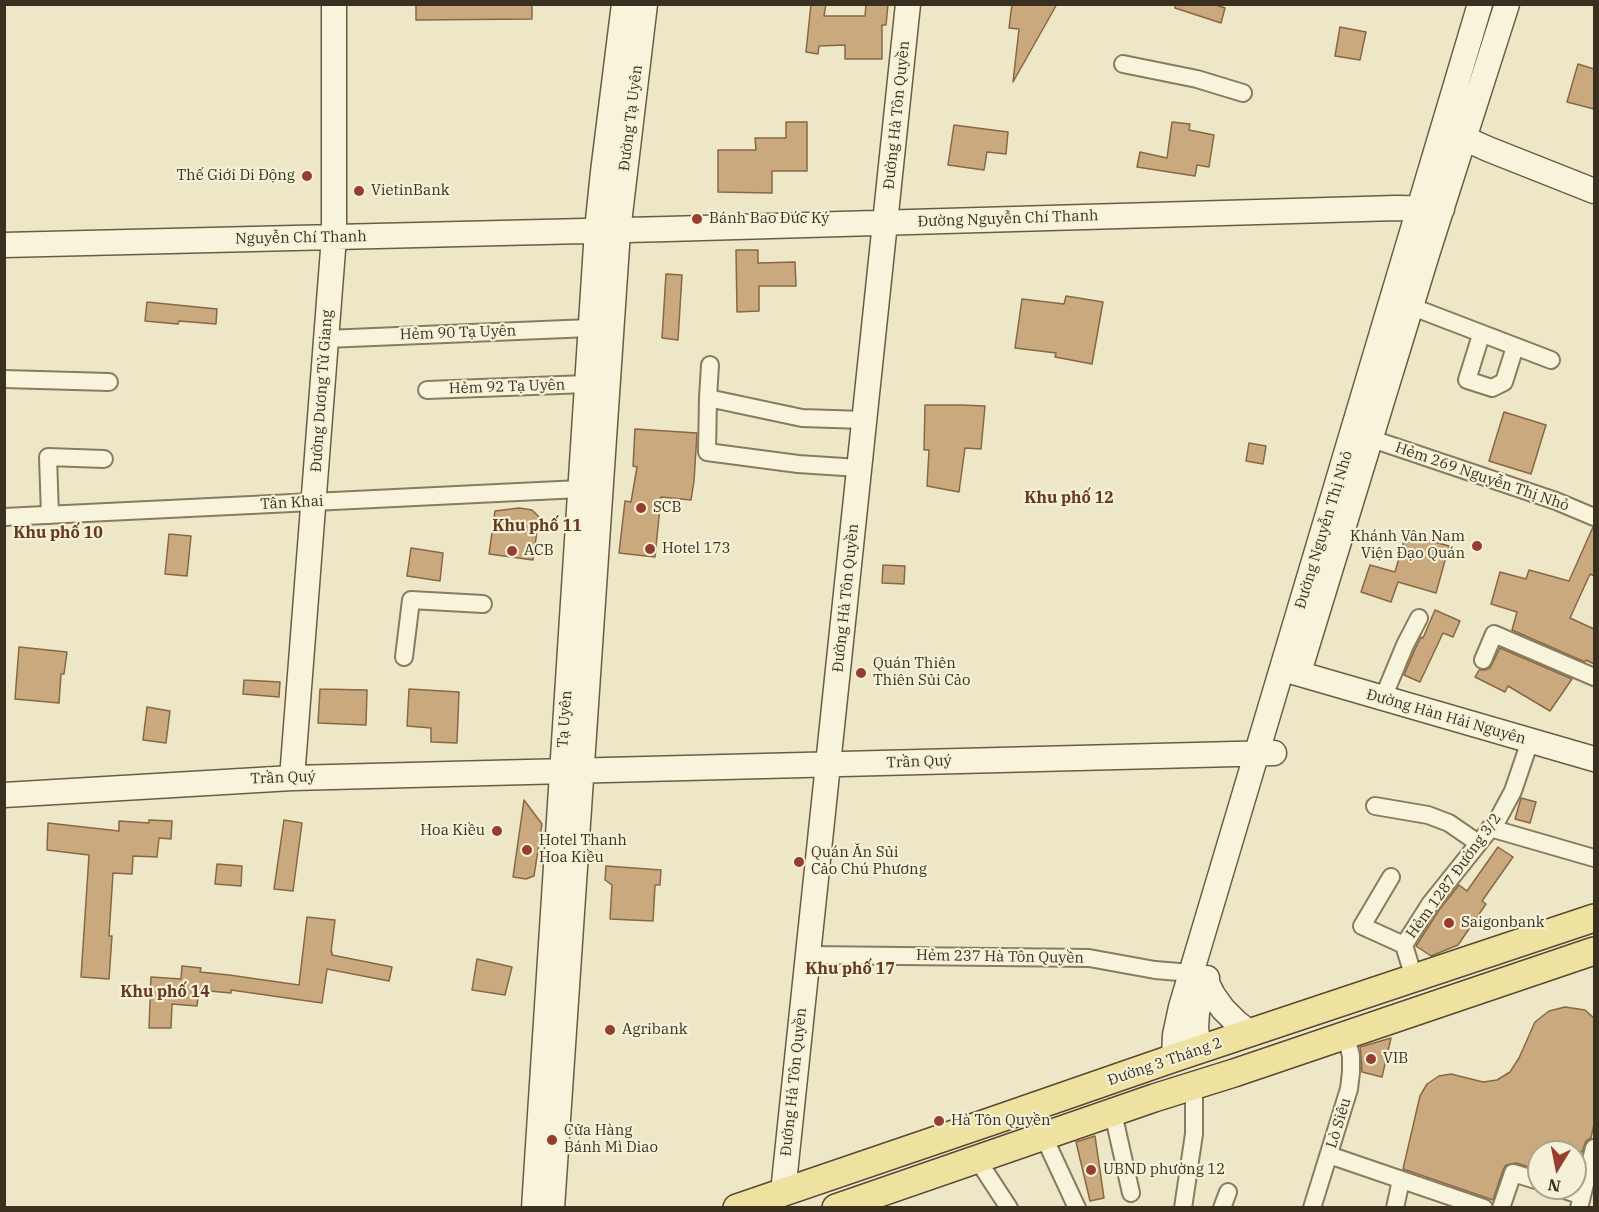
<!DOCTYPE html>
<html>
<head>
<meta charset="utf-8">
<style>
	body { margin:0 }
	#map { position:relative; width:1599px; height:1212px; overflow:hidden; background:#ede7c8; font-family:"IBM Plex Serif",serif }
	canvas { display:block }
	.frame { position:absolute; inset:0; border:6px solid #3a3020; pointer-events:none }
	.north { position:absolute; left:1527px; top:1140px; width:60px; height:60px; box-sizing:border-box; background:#f5f1d7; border:2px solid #aaa48e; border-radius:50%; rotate:190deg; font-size:16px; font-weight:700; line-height:24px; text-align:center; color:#3a3020 }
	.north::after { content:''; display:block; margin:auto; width:21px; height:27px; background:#963d2f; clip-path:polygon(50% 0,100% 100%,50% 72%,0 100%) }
</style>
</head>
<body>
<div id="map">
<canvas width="1599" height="1212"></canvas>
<div class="frame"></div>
<div class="north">N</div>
</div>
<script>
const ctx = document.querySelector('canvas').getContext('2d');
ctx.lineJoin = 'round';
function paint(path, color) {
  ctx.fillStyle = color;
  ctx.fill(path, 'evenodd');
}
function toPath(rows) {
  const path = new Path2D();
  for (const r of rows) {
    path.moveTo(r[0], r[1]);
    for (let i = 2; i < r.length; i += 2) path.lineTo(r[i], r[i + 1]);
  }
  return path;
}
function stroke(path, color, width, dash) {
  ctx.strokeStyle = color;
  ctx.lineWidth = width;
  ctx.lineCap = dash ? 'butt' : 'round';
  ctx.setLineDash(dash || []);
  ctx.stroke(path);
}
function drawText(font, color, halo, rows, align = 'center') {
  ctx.font = font + ' "IBM Plex Serif",serif';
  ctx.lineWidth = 4.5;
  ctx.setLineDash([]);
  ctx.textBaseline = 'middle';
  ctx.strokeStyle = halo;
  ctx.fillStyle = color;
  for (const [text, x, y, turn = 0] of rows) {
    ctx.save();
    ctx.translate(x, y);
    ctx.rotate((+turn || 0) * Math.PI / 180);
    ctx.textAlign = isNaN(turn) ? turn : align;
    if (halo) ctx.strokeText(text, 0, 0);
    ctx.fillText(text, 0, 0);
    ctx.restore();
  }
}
const building = toPath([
	[416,4,532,4,532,19,416,20,416,4],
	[811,4,826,4,824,16,865,16,866,4,888,4,886,25,882,25,882,59,845,59,845,45,819,46,818,54,806,52,811,4],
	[1012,4,1057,4,1013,82,1019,29,1009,28,1012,4],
	[1175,4,1213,4,1225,8,1221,23,1175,8,1175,4],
	[1340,27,1366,32,1360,60,1335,56,1340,27],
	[1578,64,1594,69,1594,109,1567,102,1578,64],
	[786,122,807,122,807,171,772,171,772,193,718,192,718,150,756,150,755,138,786,138,786,122],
	[1172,122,1190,124,1189,130,1214,135,1209,167,1197,165,1195,176,1137,167,1140,152,1167,158,1172,122],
	[954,125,1008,132,1006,154,987,152,984,170,948,165,954,125],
	[736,250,758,250,758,263,795,262,796,286,759,286,759,311,737,312,736,250],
	[666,274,682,275,678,340,662,338,666,274],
	[1066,296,1103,302,1092,364,1055,357,1056,353,1015,348,1022,299,1064,304,1066,296],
	[147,302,217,309,216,324,179,321,178,324,145,321,147,302],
	[925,405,961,405,985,406,981,449,965,448,959,492,927,486,929,450,924,450,925,405],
	[1504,412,1546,425,1531,474,1489,461,1504,412],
	[635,429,697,433,694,481,691,500,661,497,655,557,619,553,625,501,631,502,637,467,633,466,635,429],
	[1249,443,1266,446,1263,464,1246,461,1249,443],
	[519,508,532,510,539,517,533,560,489,554,495,511,519,508],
	[1593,527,1594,527,1594,576,1590,574,1570,618,1594,629,1594,664,1586,660,1585,662,1512,630,1517,612,1491,604,1500,572,1526,579,1529,570,1569,581,1593,527],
	[169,534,191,536,187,576,165,574,169,534],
	[1406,534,1449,546,1436,593,1398,582,1391,602,1361,592,1370,565,1395,572,1406,534],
	[411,548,443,553,440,581,407,576,411,548],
	[883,565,905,566,904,584,882,583,883,565],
	[1435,610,1460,621,1453,637,1443,633,1420,682,1404,675,1415,649,1421,637,1423,638,1435,610],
	[19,647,67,652,64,674,61,674,59,703,15,699,19,647],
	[1500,648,1572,679,1550,711,1508,686,1505,692,1475,677,1479,670,1485,670,1490,668,1500,648],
	[244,680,280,682,279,697,243,694,244,680],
	[320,689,367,690,366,725,318,723,320,689],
	[409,689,459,692,457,743,431,742,431,728,407,726,409,689],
	[147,707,170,711,166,743,143,740,147,707],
	[1521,798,1536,802,1530,823,1515,819,1521,798],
	[524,800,542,824,534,876,526,879,513,877,524,800],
	[149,820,172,821,171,839,159,838,157,857,133,856,132,874,113,873,109,936,112,936,109,979,81,977,89,855,47,850,48,823,119,831,119,821,149,823,149,820],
	[284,820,302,823,293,891,274,889,284,820],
	[1498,847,1513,857,1482,901,1486,904,1458,945,1431,956,1416,946,1439,910,1459,885,1467,891,1498,847],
	[217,864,242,866,241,886,215,884,217,864],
	[606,866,661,870,660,885,655,885,653,921,610,919,612,885,605,880,606,866],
	[307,917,335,920,331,952,332,952,332,955,392,967,389,981,327,969,322,1003,231,990,231,993,199,990,197,1006,172,1004,171,1028,149,1028,151,977,181,979,182,966,201,968,200,972,229,975,299,985,307,917],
	[477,959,512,967,505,995,472,990,477,959],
	[1565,1007,1585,1010,1594,1018,1594,1124,1591,1138,1586,1141,1582,1152,1539,1152,1539,1170,1516,1163,1506,1165,1503,1170,1493,1200,1403,1169,1420,1096,1427,1084,1439,1076,1451,1074,1483,1082,1497,1080,1510,1072,1519,1058,1535,1022,1549,1011,1565,1007],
	[1391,1038,1382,1077,1362,1072,1361,1056,1360,1047,1391,1038],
	[1095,1136,1104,1198,1090,1201,1076,1142,1095,1136]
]);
paint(building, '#caa97f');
stroke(building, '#876844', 1.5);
const street = toPath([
	[1123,64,1197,79,1243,93],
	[1410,306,1551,360],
	[1481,335,1467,380,1492,388,1504,382,1515,347],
	[326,339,590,328],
	[710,365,708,398,802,418,864,420],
	[4,379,109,382],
	[427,390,587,384],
	[708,398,707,452,798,464,859,468],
	[1369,438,1556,501,1594,517],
	[50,515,48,457,104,459],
	[4,517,580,489],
	[404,657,411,600,483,604],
	[1483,660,1494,634,1594,677],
	[1383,698,1405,645,1419,618],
	[1375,806,1428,815,1449,823,1478,843],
	[1490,828,1594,858],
	[1391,877,1362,926,1404,945],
	[808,955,1089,958,1155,970,1191,973],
	[1414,978,1404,945,1430,904,1498,819,1513,791,1530,741],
	[1113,1113,1131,1193],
	[1044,1137,1077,1208],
	[1329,1155,1484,1208],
	[977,1159,1009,1208],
	[1559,1188,1582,1196],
	[1183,1208,1194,1134,1194,1086],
	[1222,1208,1228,1192],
	[1312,1208,1349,1089,1351,1072,1351,1056,1346,1036],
	[1395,1208,1401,1180],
	[1501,1208,1513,1173,1539,1181],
	[1579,1208,1594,1148]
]);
const secondary = toPath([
	[1450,132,1488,149,1594,191],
	[4,245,667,229,1397,208,1442,209],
	[1283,669,1594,759],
	[1299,672,1428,251,1507,4],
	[292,778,334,237,334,4],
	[4,795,292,778,1274,753],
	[1206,981,1213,995,1223,1009,1236,1022,1250,1033],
	[1199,1049,1196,1028,1197,1012,1207,978],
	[1174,1058,1175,1035,1181,1007,1480,4],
	[783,1192,908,4],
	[534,1208,597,230,603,172,624,4],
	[552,1208,618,231,645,4]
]);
const primary = toPath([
	[737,1208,995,1120,1174,1058,1594,918],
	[836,1208,1154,1098,1234,1073,1594,951]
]);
stroke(street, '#897b5d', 20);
stroke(secondary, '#6b5c40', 27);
stroke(primary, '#574831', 30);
stroke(street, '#f8f4db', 16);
stroke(secondary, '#f8f4db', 24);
stroke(primary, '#efe2a1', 27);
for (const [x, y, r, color] of [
	[307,176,6,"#963d2f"],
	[359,191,6,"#963d2f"],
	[697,219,6,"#963d2f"],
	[641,508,6,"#963d2f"],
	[1477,546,6,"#963d2f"],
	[650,549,6,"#963d2f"],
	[512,551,6,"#963d2f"],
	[861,673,6,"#963d2f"],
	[497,831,6,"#963d2f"],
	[527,850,6,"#963d2f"],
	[799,862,6,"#963d2f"],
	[1449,923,6,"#963d2f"],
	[610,1030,6,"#963d2f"],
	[1371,1059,6,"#963d2f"],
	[939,1121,6,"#963d2f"],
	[552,1140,6,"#963d2f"],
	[1091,1170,6,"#963d2f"]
]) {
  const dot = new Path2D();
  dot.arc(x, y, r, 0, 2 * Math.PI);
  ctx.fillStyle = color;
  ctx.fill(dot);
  stroke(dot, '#f5f1d7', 2);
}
drawText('15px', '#3a3020', '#f5f1d7', [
	["Đường Hà Tôn Quyền",897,115,-84],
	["Đường Tạ Uyên",631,118,-83],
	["Đường Nguyễn Chí Thanh",1008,219,-2],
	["Nguyễn Chí Thanh",301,238,-1],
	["Hẻm 90 Tạ Uyên",458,333,-2],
	["Hẻm 92 Tạ Uyên",507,387,-2],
	["Đường Dương Tử Giang",322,391,-86],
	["Hẻm 269 Nguyễn Thị Nhỏ",1482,477,19],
	["Tân Khai",292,503,-3],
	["Đường Nguyễn Thị Nhỏ",1324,530,-73],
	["Đường Hà Tôn Quyền",846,598,-84],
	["Đường Hàn Hải Nguyên",1446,717,16],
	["Tạ Uyên",565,719,-86],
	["Trần Quý",919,762,-2],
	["Trần Quý",283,778,-2],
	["Hẻm 1287 Đường 3/2",1454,876,-54],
	["Hẻm 237 Hà Tôn Quyền",1000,957,1],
	["Đường 3 Tháng 2",1165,1062,-19],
	["Đường Hà Tôn Quyền",794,1082,-84],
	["Lò Siêu",1339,1123,-73]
]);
drawText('15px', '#3a3020', '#f5f1d7', [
	["Thế Giới Di Động",295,176,"right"],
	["VietinBank",371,191],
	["Bánh Bao Đức Ký",709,219],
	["SCB",653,508],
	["Khánh Vân Nam",1465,537,"right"],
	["Viện Đạo Quán",1465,554,"right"],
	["Hotel 173",662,549],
	["ACB",524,551],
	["Quán Thiên",873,664],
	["Thiên Sủi Cảo",873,681],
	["Hoa Kiều",485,831,"right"],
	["Hotel Thanh",539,841],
	["Hoa Kiều",539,858],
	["Quán Ăn Sủi",811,853],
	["Cảo Chú Phương",811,870],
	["Saigonbank",1461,923],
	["Agribank",622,1030],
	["VIB",1383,1059],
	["Hà Tôn Quyền",951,1121],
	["Cửa Hàng",564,1131],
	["Bánh Mì Diao",564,1148],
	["UBND phường 12",1103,1170]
], 'left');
drawText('bold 16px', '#653921', '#f5f1d7', [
	["Khu phố 12",1069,498],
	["Khu phố 11",537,526],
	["Khu phố 10",58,533],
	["Khu phố 17",850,969],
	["Khu phố 14",165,992]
]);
</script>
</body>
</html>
